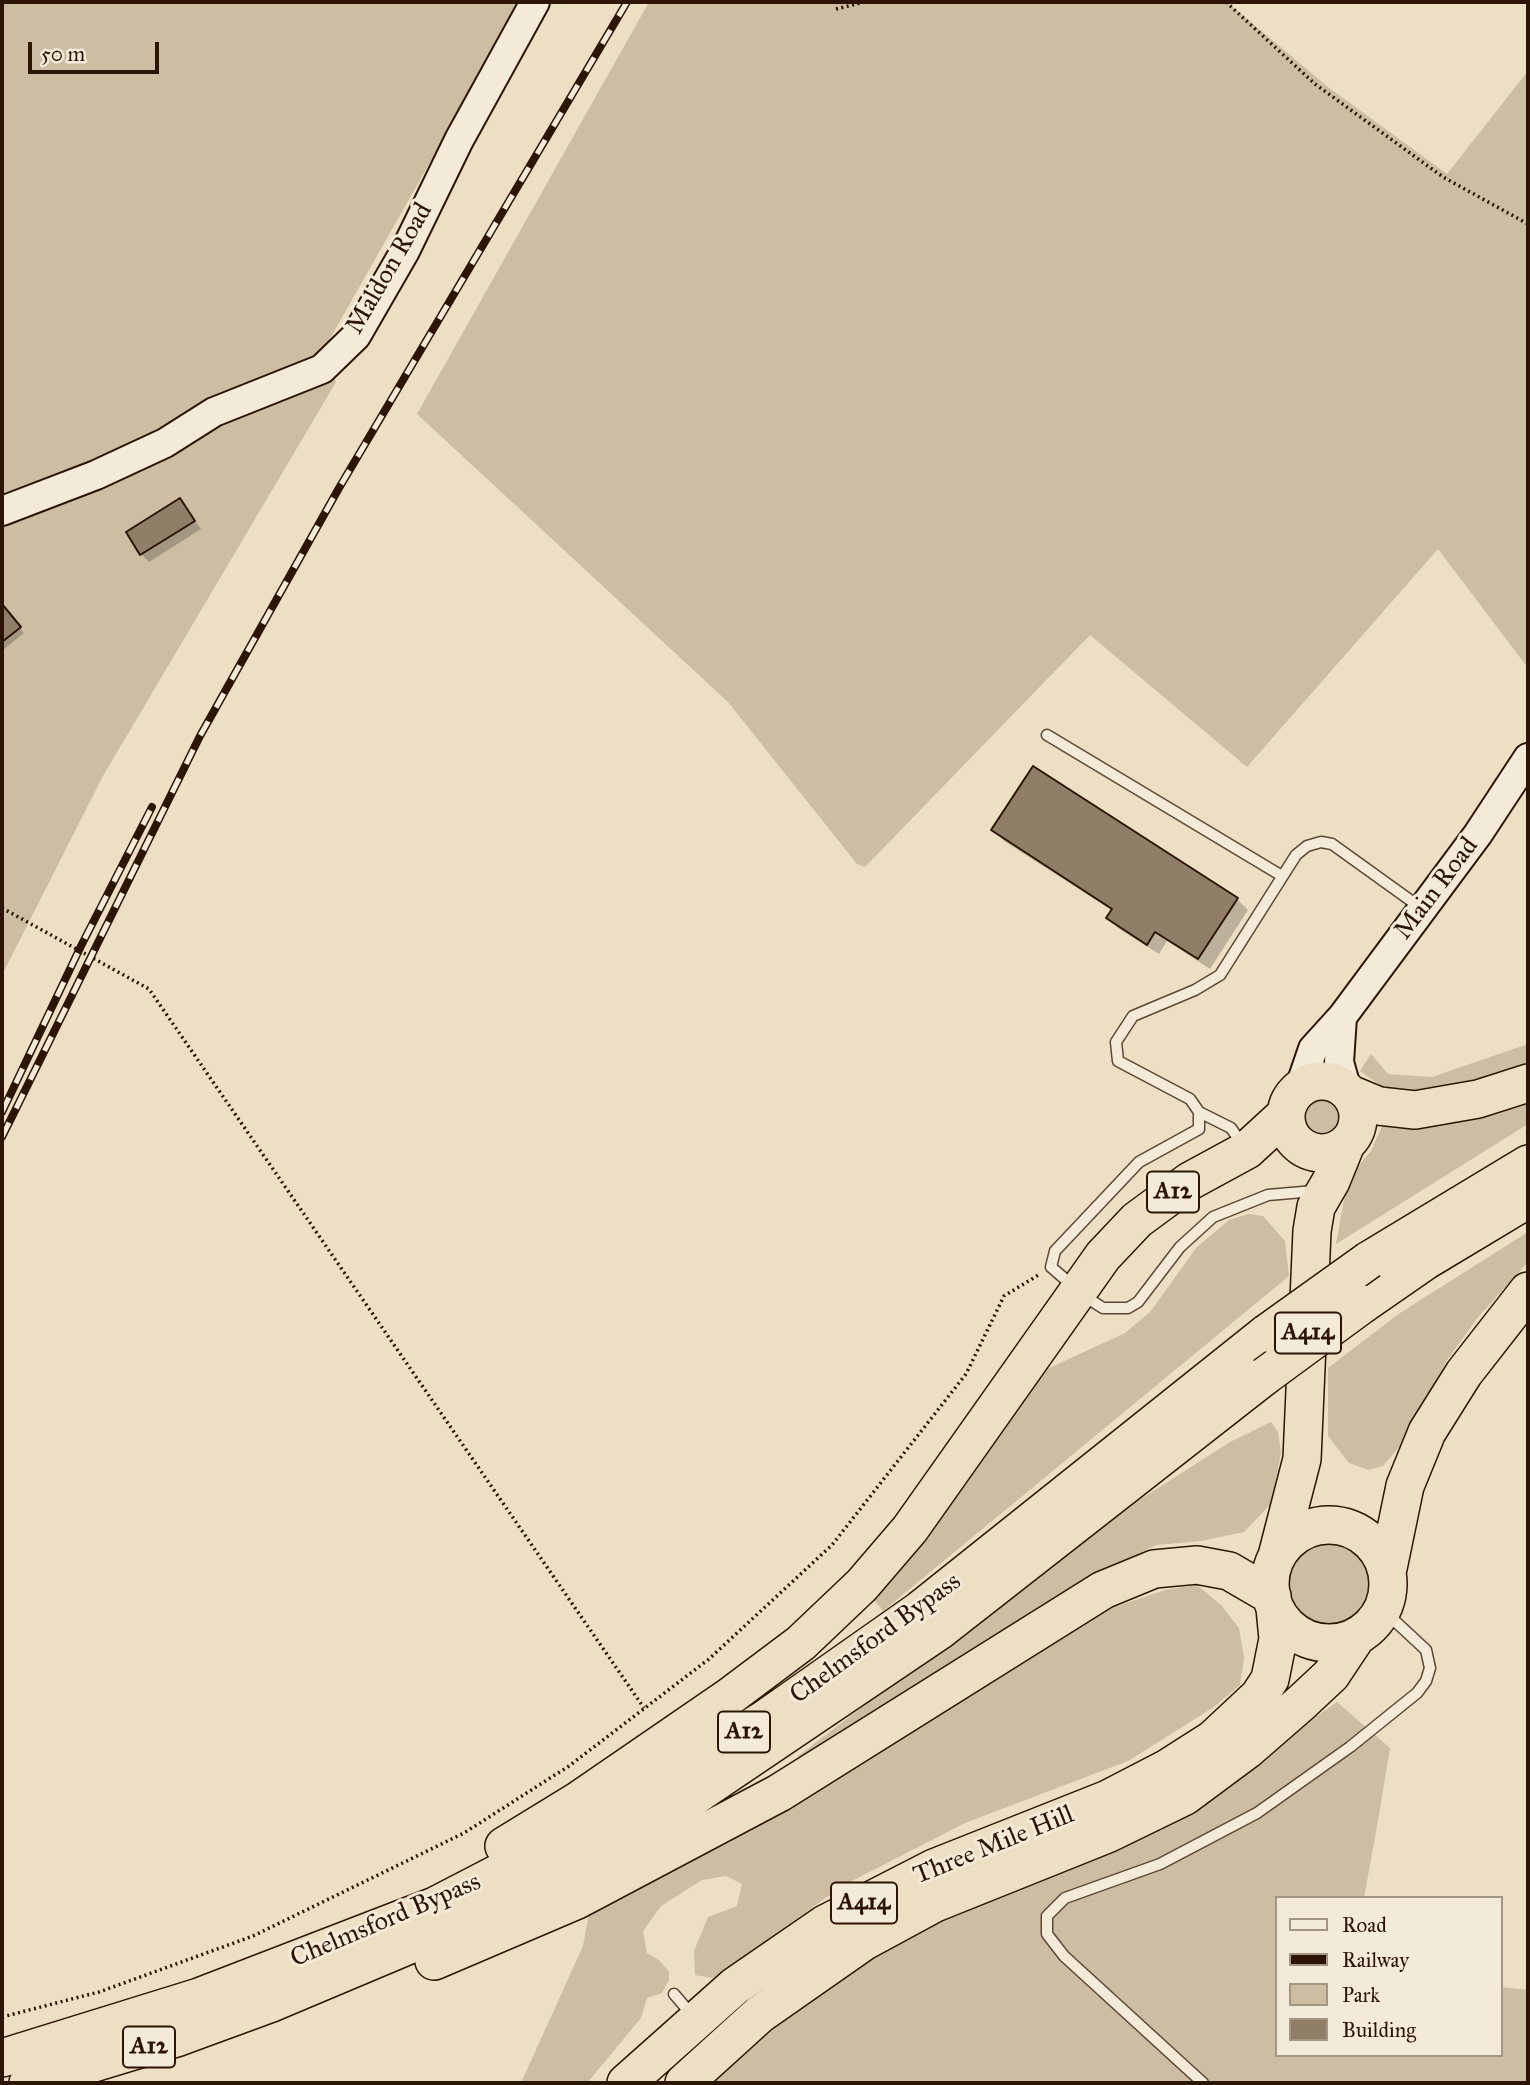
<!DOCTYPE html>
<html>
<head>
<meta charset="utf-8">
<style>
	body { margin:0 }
	#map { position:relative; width:1530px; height:2085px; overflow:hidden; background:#ecdfc3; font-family:"IM FELL Great Primer",serif }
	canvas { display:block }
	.frame { position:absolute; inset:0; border:4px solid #2d1506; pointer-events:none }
	.legend { position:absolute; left:1275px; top:1896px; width:228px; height:161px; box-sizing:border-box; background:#f3ead8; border:2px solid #a49584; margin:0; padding:9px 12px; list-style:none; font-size:21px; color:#2d1506 }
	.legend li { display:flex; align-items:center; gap:14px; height:35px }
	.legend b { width:35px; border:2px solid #a49584 }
	.scale { position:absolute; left:28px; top:42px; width:131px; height:32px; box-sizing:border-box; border:4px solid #2d1506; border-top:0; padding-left:9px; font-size:21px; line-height:24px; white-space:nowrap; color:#2d1506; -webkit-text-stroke:5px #f3ead8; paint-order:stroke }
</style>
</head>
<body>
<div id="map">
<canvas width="1530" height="2085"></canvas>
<div class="frame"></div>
<ul class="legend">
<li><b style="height:9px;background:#f3ead8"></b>Road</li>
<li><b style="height:9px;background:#2d1506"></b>Railway</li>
<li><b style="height:19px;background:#ccbda3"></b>Park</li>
<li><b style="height:19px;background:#907e68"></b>Building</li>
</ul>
<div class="scale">50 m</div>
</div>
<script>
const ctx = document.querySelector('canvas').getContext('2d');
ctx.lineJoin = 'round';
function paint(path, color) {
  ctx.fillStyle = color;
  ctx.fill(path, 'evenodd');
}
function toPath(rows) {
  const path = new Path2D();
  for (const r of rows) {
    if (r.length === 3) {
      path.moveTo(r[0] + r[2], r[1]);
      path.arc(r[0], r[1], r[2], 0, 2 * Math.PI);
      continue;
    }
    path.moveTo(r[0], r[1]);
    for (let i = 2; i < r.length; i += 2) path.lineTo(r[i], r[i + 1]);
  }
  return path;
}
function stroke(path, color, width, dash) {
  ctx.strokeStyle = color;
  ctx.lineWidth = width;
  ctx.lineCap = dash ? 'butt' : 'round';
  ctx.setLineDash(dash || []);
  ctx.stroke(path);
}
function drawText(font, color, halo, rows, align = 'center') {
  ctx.font = font + ' "IM FELL Great Primer",serif';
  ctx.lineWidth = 6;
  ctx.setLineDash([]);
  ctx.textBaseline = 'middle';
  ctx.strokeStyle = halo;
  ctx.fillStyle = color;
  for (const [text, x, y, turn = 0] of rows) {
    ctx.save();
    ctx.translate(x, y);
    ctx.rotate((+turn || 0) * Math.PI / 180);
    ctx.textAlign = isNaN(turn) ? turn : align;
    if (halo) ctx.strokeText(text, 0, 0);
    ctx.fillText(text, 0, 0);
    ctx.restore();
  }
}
paint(toPath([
	[2,2,521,2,323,351,336,382,103,776,2,975],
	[649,2,1227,2,1328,87,1447,174,1528,71,1528,668,1438,549,1247,767,1090,635,865,867,857,864,728,702,417,414],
	[1528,1044,1528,1124,1336,1244,1348,1178,1371,1151,1384,1122,1389,1091,1360,1071,1371,1054,1388,1074,1432,1077],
	[1322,1117,23],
	[1249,1214,1263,1216,1285,1241,1289,1276,883,1611,869,1594,949,1501,1045,1370,1125,1333,1150,1312,1197,1247,1229,1220],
	[1528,1232,1528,1262,1479,1316,1447,1360,1406,1439,1383,1466,1369,1470,1349,1463,1328,1436,1328,1368,1400,1313],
	[1271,1422,1278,1432,1281,1453,1271,1504,1244,1532,1201,1541,1156,1545,1084,1581,805,1766,798,1756,1105,1522,1230,1442],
	[1330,1586,46],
	[1197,1585,1221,1605,1239,1628,1244,1658,1240,1685,1214,1707,1128,1761,965,1823,844,1885,713,1978,695,1975,694,1951,708,1917,737,1906,742,1884,726,1876,702,1880,661,1906,643,1931,647,1953,659,1960,669,1972,669,1980,662,1993,647,1998,641,2018,587,2083,521,2083,583,1946,589,1914,1077,1620,1165,1590],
	[1337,1702,1390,1748,1379,1815,1364,1898,1276,1898,1276,2055,1500,2055,1500,1987,1528,1990,1528,2083,708,2083,802,1993,916,1928,1186,1809]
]), '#ccbda3');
paint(toPath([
	[180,500,201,529,149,562,141,554],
	[2,606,24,633,2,651],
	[993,830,1237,899,1248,910,1210,969,1167,941,1159,954,1119,929,1108,918,1113,911,1004,841]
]), '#0003');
const building = toPath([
	[180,498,195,521,140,555,126,532,180,498],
	[2,604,21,627,2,642,2,604],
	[1033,766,1238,898,1198,959,1155,932,1147,945,1106,918,1112,909,991,830,1033,766]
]);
paint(building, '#907e68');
stroke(building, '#2d1506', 2);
const lane = toPath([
	[1047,735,1282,876],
	[1199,1112,1231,1128,1242,1144],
	[1073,1286,1051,1267,1055,1251,1139,1162,1199,1129,1199,1112,1190,1099,1118,1061,1116,1042,1133,1016,1195,990,1220,975,1296,855,1307,846,1321,842,1332,844,1421,908],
	[1084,1296,1103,1308,1128,1308,1138,1302,1180,1247,1213,1217,1268,1195,1314,1191],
	[674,1994,692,2015],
	[1203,2083,1064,1956,1047,1934,1047,1916,1065,1898,1160,1864,1257,1813,1350,1747,1417,1693,1426,1681,1430,1668,1426,1650,1383,1610]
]);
const secondary = toPath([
	[2,511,96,475,165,443,214,412,322,369,356,336,405,251,459,140,535,2],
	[1342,1017,1339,1062,1347,1091],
	[1300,1087,1313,1049,1342,1017,1478,834,1528,758]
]);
const highway = toPath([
	[1322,1117,36],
	[1350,1094,1379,1106,1415,1110,1478,1099,1528,1083],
	[1369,1260,1528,1164],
	[1363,1304,1425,1261,1528,1199],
	[1329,1584,59],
	[1277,1556,1302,1459,1312,1231,1316,1207,1331,1181,1346,1144],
	[1387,1573,1405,1486,1427,1432,1464,1373,1528,1291],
	[504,1846,579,1800,729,1697,801,1643,862,1585,910,1529,1103,1256,1137,1220,1190,1181,1247,1150,1285,1115],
	[434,1961,577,1900,779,1793,1103,1590,1154,1569,1197,1565,1229,1571,1272,1596],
	[2,2058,199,1997,435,1906,603,1819,765,1719,920,1610,1267,1333],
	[28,2083,179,2037,269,2004,440,1932,605,1851,680,1806,939,1631,1265,1376],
	[626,2083,735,1986,825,1924,934,1868,1108,1799,1166,1769,1213,1739,1259,1696,1270,1679,1278,1639,1275,1608],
	[684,2083,760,2014,863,1942,935,1903,1107,1834,1185,1796,1247,1750,1301,1703,1331,1675,1357,1636]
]);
stroke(lane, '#5d4835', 13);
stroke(secondary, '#2d1506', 32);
stroke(highway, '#2d1506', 40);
stroke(toPath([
	[1226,2,1315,84,1443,177,1528,224],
	[836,9,865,2],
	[2,908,149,989,644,1708],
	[2,2017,99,1992,253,1936,464,1833,569,1766,709,1659,832,1545,966,1374,1004,1296,1040,1274]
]), '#2d1506', 3.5, [2, 3.5]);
stroke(lane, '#f3ead8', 10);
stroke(secondary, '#f3ead8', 28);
stroke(highway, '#ecdfc3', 37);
const rail = toPath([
	[2,1112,81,946,152,807],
	[2,1137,200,736,339,488,627,2]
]);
stroke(rail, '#2d1506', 8);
stroke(rail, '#f3ead8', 5, [16]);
const highwayBridge = toPath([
	[1267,1333,1369,1260],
	[1265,1376,1363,1304]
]);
stroke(highwayBridge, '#2d1506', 40, []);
stroke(highwayBridge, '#ecdfc3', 37);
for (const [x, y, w] of [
	[1173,1192,52],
	[1308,1333,66],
	[744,1732,52],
	[864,1903,66],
	[149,2047,52]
]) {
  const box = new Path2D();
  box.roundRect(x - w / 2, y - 20.5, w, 41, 5);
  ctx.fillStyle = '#f3ead8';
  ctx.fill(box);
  stroke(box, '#2d1506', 2);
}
drawText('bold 24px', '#2d1506', null, [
	["A12",1173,1192],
	["A414",1308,1333],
	["A12",744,1732],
	["A414",864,1903],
	["A12",149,2047]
]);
drawText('26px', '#2d1506', '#f3ead8', [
	["Maldon Road",390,269,-60],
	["Main Road",1437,889,-53],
	["Chelmsford Bypass",876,1639,-36],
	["Three Mile Hill",994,1846,-22],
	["Chelmsford Bypass",386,1921,-23]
]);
</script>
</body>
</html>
